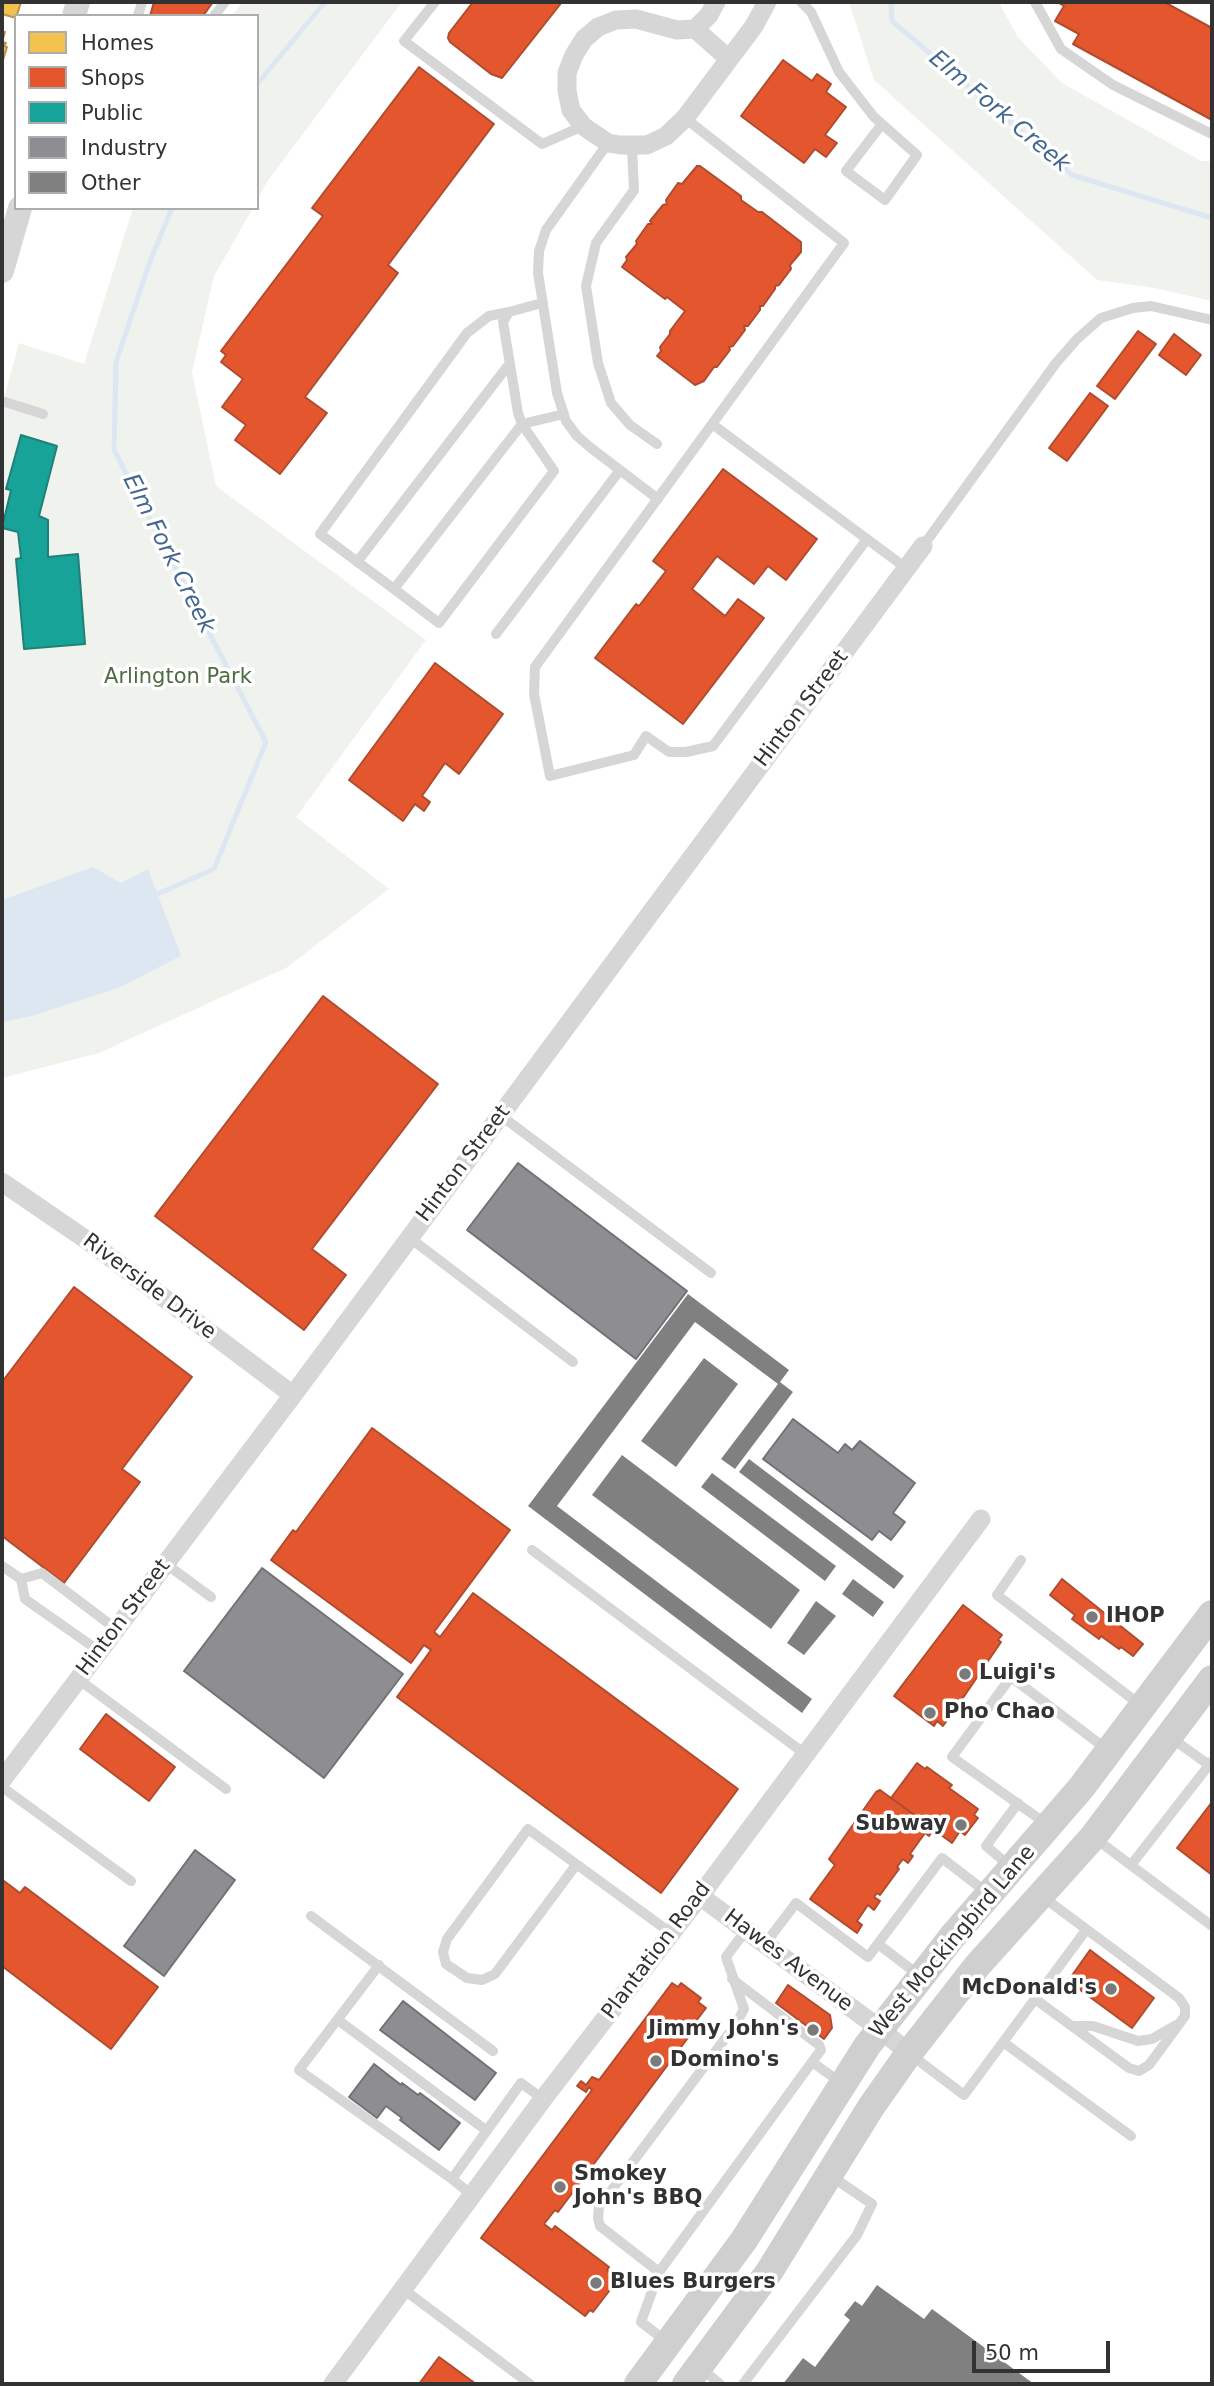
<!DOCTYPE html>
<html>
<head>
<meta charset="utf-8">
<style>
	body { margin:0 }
	#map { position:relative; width:1214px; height:2386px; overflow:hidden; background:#fff; font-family:"DejaVu Sans",sans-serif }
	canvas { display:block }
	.frame { position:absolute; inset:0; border:4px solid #323232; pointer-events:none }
	.legend { position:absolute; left:14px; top:14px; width:245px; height:196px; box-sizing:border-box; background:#fff; border:2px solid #adadad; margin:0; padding:9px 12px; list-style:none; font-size:21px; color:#323232 }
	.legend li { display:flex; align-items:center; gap:14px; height:35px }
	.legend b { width:35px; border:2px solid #adadad }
	.scale { position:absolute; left:972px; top:2341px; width:138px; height:32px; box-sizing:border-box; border:4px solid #323232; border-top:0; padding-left:9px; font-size:21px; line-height:24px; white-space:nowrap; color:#323232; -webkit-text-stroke:5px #fff; paint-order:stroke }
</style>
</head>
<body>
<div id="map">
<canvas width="1214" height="2386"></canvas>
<div class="frame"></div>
<ul class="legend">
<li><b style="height:19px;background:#f2c14e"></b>Homes</li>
<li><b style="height:19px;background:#e4572e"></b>Shops</li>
<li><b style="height:19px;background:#17a398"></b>Public</li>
<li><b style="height:19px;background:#8d8d92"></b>Industry</li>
<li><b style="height:19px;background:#808080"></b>Other</li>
</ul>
<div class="scale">50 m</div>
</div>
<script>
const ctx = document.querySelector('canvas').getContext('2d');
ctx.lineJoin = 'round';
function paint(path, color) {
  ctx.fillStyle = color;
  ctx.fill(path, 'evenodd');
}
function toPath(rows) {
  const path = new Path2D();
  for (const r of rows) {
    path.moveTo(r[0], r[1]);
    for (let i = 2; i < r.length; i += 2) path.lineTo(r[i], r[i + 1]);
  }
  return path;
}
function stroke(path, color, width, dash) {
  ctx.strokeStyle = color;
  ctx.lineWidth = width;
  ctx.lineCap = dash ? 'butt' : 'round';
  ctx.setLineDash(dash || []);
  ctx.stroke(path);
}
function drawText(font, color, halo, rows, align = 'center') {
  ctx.font = font + ' "DejaVu Sans",sans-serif';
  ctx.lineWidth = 7;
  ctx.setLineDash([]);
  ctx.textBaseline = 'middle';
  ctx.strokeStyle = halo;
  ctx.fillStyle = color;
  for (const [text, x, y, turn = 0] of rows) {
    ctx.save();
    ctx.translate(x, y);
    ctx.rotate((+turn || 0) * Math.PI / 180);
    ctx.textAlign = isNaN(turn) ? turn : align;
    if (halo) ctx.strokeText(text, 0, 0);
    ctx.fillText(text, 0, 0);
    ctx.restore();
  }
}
paint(toPath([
	[243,2,402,2,269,179,257,200,257,16,232,16],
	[849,2,999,2,1017,36,1062,83,1201,161,1212,161,1212,301,1155,288,1097,280,874,80],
	[133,208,253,208,214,276,192,372,216,486,426,640,296,817,389,889,286,968,99,1053,2,1078,2,405,19,343,84,364]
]), '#f0f3ed');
paint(toPath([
	[93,867,121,883,148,869,181,956,118,988,32,1016,2,1022,2,900]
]), '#dde7f2');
const homes = toPath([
	[2,2,21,2,16,18,2,14,2,2],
	[2,32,5,32,2,42,6,43,4,46,7,47,3,60,2,60,2,32]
]);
paint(homes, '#f2c14e');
stroke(homes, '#b89646', 2);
const shops = toPath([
	[154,2,213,2,203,16,150,16,154,2],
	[473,2,562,2,502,78,491,74,450,42,448,38,449,33,473,2],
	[1057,2,1164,2,1212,28,1212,120,1073,44,1079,34,1055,21,1064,6,1057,2],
	[783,60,812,81,817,74,831,84,826,92,846,107,825,135,837,143,826,157,815,149,804,163,741,116,783,60],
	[419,67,494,124,388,265,398,273,305,397,327,413,280,474,235,440,246,425,222,407,243,379,221,362,226,355,221,351,323,216,312,208,419,67],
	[697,166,700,166,741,196,741,200,758,212,762,212,801,242,801,252,790,265,791,269,779,285,775,286,775,289,763,306,760,306,760,310,748,326,744,326,745,330,733,346,729,347,730,350,717,367,714,367,704,381,695,385,657,356,661,351,660,347,670,334,670,331,685,311,667,297,665,299,622,267,627,260,626,257,637,244,636,241,648,224,652,224,650,221,663,205,667,204,666,200,678,183,682,184,697,166],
	[1138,331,1156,344,1115,399,1097,386,1138,331],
	[1174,334,1201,355,1186,375,1159,355,1174,334],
	[1090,393,1108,406,1067,461,1049,448,1090,393],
	[723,469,817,539,786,580,768,566,754,584,717,556,692,589,725,616,738,599,764,618,683,724,595,658,636,604,639,606,666,571,653,561,723,469],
	[435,663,503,714,459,774,445,763,422,796,430,802,424,811,415,804,403,821,349,780,435,663],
	[323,996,438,1084,312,1249,346,1275,304,1330,155,1216,323,996],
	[74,1287,192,1377,122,1469,140,1482,64,1583,2,1536,2,1382,74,1287],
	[372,1428,510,1530,434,1632,440,1637,473,1593,738,1789,661,1893,397,1697,431,1650,424,1645,411,1663,271,1560,293,1530,296,1532,372,1428],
	[1062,1579,1143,1644,1133,1656,1121,1647,1119,1649,1101,1636,1099,1639,1072,1619,1075,1615,1050,1595,1062,1579],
	[963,1605,1002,1635,998,1640,1001,1642,965,1695,949,1714,951,1715,943,1726,937,1721,934,1726,894,1696,963,1605],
	[106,1714,175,1767,149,1801,80,1749,106,1714],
	[917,1763,925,1769,927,1767,952,1785,949,1788,978,1809,974,1815,978,1818,965,1835,960,1831,952,1843,891,1798,917,1763],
	[880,1790,934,1829,929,1836,925,1833,910,1854,913,1856,908,1863,903,1859,897,1867,899,1869,880,1895,877,1893,874,1897,880,1901,874,1910,868,1905,857,1921,862,1925,857,1933,810,1899,835,1865,829,1859,876,1792,880,1790],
	[1212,1802,1212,1875,1177,1848,1212,1802],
	[4,1881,20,1893,25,1887,158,1987,111,2049,2,1966,2,1884,4,1881],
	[1090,1950,1154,1998,1132,2028,1068,1981,1090,1950],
	[672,1983,678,1987,681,1983,701,1998,698,2002,706,2008,696,2021,699,2023,558,2212,555,2210,544,2224,552,2230,555,2226,609,2267,607,2270,615,2277,610,2283,613,2286,593,2312,590,2310,585,2316,481,2238,592,2090,589,2087,586,2092,577,2086,581,2081,586,2085,592,2077,599,2080,672,1983],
	[788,1985,830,2015,832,2028,824,2039,776,2003,788,1985],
	[439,2357,476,2384,419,2384,439,2357]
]);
paint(shops, '#e4572e');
stroke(shops, '#af4c2f', 2);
const public = toPath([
	[21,435,57,446,39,516,48,520,48,557,78,554,85,644,24,649,16,559,21,558,18,532,2,528,11,490,6,489,21,435]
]);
paint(public, '#17a398');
stroke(public, '#1f8179', 2);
const industry = toPath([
	[518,1163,687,1291,636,1359,467,1230,518,1163],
	[793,1419,838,1453,845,1444,852,1450,860,1441,915,1483,893,1513,905,1522,891,1540,879,1531,872,1540,763,1459,793,1419],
	[262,1568,403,1674,324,1778,184,1671,262,1568],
	[195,1850,235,1880,164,1976,124,1946,195,1850],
	[403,2001,496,2073,475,2100,380,2030,403,2001],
	[374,2064,401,2085,402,2083,418,2095,420,2093,460,2123,439,2150,400,2120,402,2118,386,2106,377,2118,349,2097,374,2064]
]);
paint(industry, '#8d8d92');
stroke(industry, '#727275', 2);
stroke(toPath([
	[891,2,892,21,1072,175,1212,218],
	[257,84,325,2],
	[153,896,214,869,266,742,114,450,116,362,149,264,172,208]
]), '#dde7f2', 5);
paint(toPath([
	[688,1294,789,1370,780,1382,793,1392,735,1469,721,1459,778,1384,695,1322,557,1506,812,1699,802,1713,528,1506],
	[704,1358,738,1384,676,1467,641,1441],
	[622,1455,800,1590,771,1629,592,1495],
	[749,1459,904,1576,894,1589,739,1472],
	[712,1473,836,1566,825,1581,701,1487],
	[853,1579,884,1602,873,1617,842,1594],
	[816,1601,836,1616,804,1655,787,1643],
	[877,2285,924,2319,932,2309,1034,2384,783,2384,803,2358,815,2367,850,2320,844,2315,855,2301,862,2306]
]), '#808080');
stroke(toPath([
	[435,2,404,41,542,144,583,126],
	[801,2,811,12,839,72,874,117,882,124,917,155,885,200,846,171,882,124],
	[1035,2,1061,49,1113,85,1212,134],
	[138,16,142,2],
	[214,16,225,2],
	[685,118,844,243,535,667,534,694,550,776,634,755,646,736,669,752,686,752,713,746,867,539],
	[608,143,546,230,539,251,538,273,557,393,566,421,577,436,591,448,658,499],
	[632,147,634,190,596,243,586,286,598,363,611,403,630,425,657,444],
	[542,303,509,312,503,322,518,413,522,424,564,414],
	[2,401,43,414],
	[712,424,906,568],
	[923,546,1056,363,1077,339,1101,318,1133,308,1151,306,1212,320],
	[357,562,510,363],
	[394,589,522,424,554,471,439,623,394,589,320,534,467,333,489,316,509,312],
	[496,634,620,470],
	[500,1115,711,1273],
	[410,1238,573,1362],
	[532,1550,805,1754],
	[1021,1560,997,1595,1139,1704],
	[166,1564,211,1597],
	[2,1566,21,1579],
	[99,1651,25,1599,21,1579,42,1573,116,1629],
	[78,1679,226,1789],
	[1170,1737,1209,1765,1211,1762],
	[2,1787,131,1881],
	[1048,1825,952,1757,1011,1677,1109,1751],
	[1096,1839,1212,1926],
	[576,1865,495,1974,482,1980,467,1978,446,1964,443,1952,447,1939,528,1829,671,1933],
	[1131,1865,1209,1765],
	[1011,1867,986,1846,1018,1803],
	[311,1916,493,2051],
	[765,1944,796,1903,868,1957,942,1858,986,1892],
	[878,1944,920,1976],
	[379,1965,299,2070,452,2179,521,2083,543,2099],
	[732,1979,819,2045,821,2050,812,2062],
	[1035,1999,1129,2068,1139,2071,1149,2065,1185,2016,1185,2007,1179,1998,1043,1897],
	[338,2020,487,2131],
	[1072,2026,1093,2026,1138,2041,1152,2039,1176,2025],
	[1003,2042,1131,2136],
	[910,2054,964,2095,1086,1930],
	[452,2179,472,2195],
	[659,2272,812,2062,840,2082],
	[403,2289,530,2384],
	[667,2342,641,2322,659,2272,600,2226,598,2218,599,2207,736,2024,744,2009,726,1957,746,1930],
	[702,2369,720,2384],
	[743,2384,857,2235,872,2204,831,2176]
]), '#d6d6d6', 10);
stroke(toPath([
	[716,2,709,15,695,29,677,30,636,19,616,20,598,27,584,39,574,55,567,73,567,91,571,110,583,126,608,143,620,145,647,145,666,136,685,118,754,26,767,2],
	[695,29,729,59],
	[2,1182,91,1243,293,1395],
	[2,1780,293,1395,923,546],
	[700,1896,880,2029,909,2053],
	[333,2384,543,2099,700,1896,981,1519]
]), '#d6d6d6', 19);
stroke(toPath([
	[74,16,78,2],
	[2,271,20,208]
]), '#d6d6d6', 24);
stroke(toPath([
	[638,2384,744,2240,867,2046,952,1937,1081,1788,1212,1614],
	[686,2384,769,2272,871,2107,909,2053,977,1966,1093,1837,1212,1679]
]), '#cfcfcf', 28);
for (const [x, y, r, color] of [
	[1092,1617,7,"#7a7a7a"],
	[965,1674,7,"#7a7a7a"],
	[930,1713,7,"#7a7a7a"],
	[961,1825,7,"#7a7a7a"],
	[1111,1989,7,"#7a7a7a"],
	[813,2030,7,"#7a7a7a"],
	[656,2061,7,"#7a7a7a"],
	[560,2187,7,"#7a7a7a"],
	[596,2283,7,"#7a7a7a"]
]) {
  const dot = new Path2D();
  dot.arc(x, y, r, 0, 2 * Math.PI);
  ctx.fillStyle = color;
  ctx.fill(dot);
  stroke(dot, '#fff', 2.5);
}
drawText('21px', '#4f6c41', '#fff', [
	["Arlington Park",178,678]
]);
drawText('21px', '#323232', '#fff', [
	["Hinton Street",802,709,-53],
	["Hinton Street",464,1164,-53],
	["Riverside Drive",149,1287,37],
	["Hinton Street",124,1618,-53],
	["West Mockingbird Lane",953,1942,-50],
	["Plantation Road",657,1951,-53],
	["Hawes Avenue",788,1961,37]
]);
drawText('bold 21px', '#323232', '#fff', [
	["IHOP",1106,1617],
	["Luigi's",979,1674],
	["Pho Chao",944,1713],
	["Subway",947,1825,"right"],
	["McDonald's",1097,1989,"right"],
	["Jimmy John's",799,2030,"right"],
	["Domino's",670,2061],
	["Smokey",574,2175],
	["John's BBQ",574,2199],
	["Blues Burgers",610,2283]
], 'left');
drawText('italic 23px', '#436890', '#fff', [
	["Elm Fork Creek",999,112,40],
	["Elm Fork Creek",168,554,63]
]);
</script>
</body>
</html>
